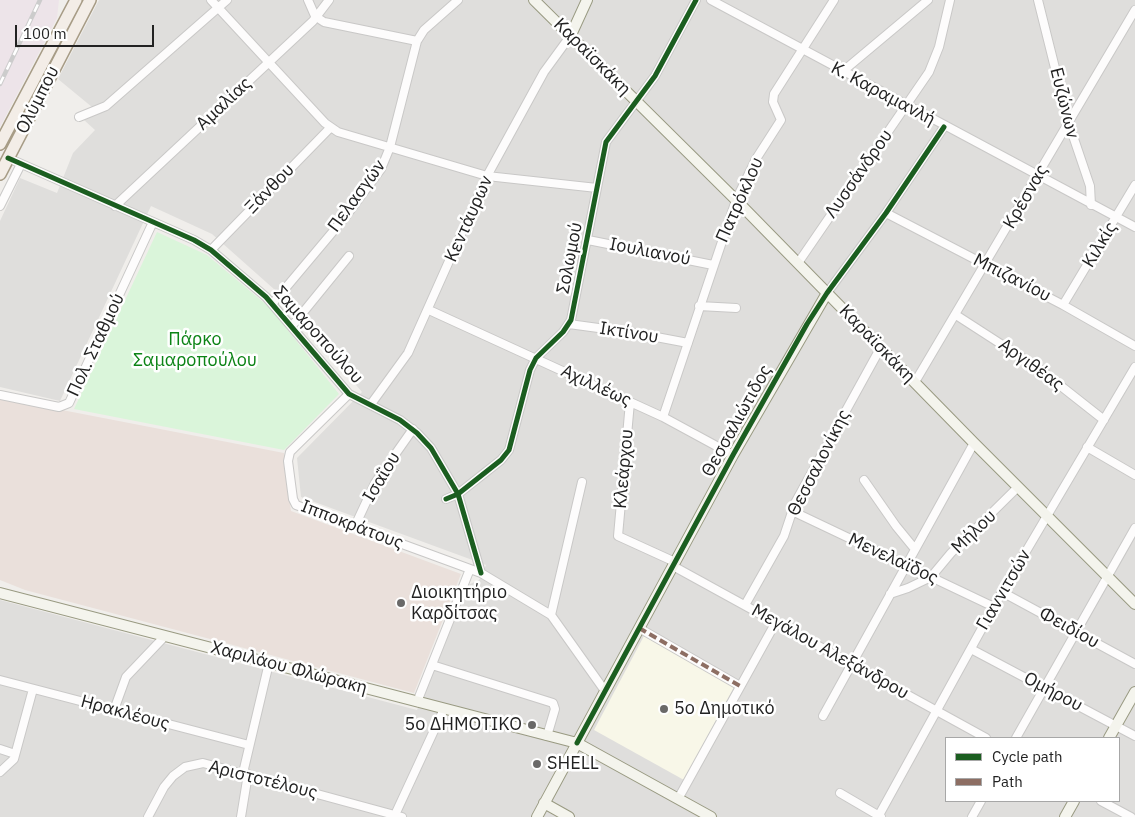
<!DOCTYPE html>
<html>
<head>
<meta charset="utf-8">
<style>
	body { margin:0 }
	#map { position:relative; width:1135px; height:817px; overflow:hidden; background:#f0eeeb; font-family:"IBM Plex Sans",sans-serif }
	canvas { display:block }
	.legend { position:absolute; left:945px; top:737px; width:175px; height:65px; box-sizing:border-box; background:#fff; border:1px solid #a7a7a7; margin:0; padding:6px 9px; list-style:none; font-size:15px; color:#222 }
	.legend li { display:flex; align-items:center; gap:10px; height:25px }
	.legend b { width:25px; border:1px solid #a7a7a7 }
	.scale { position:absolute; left:15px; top:25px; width:139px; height:22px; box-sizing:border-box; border:2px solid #222; border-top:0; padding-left:6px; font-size:15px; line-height:18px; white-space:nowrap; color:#222; -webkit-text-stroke:4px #fff; paint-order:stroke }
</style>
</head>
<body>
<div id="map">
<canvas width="1135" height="817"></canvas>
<ul class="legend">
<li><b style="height:6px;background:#1b5e20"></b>Cycle path</li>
<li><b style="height:6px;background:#8d6e63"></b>Path</li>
</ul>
<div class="scale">100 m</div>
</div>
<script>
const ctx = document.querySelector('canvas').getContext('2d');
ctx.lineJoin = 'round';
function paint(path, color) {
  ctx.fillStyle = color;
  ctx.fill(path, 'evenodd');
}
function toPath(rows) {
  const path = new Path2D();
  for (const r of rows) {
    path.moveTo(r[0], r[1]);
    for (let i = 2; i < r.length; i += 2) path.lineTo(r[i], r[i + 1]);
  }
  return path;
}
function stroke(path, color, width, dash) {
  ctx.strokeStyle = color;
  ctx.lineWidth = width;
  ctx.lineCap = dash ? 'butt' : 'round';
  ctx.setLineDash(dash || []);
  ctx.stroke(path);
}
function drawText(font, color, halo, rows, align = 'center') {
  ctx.font = font + ' "IBM Plex Sans",sans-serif';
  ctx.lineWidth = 5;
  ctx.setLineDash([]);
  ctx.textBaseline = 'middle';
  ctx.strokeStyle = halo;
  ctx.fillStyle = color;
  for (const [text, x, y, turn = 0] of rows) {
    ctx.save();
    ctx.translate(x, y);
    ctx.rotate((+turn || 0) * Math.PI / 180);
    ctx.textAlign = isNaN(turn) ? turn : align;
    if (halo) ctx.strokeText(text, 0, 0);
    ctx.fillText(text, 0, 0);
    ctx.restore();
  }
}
paint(toPath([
	[99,0,1135,0,1135,817,0,817,0,600,417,710,466,586,479,580,486,565,301,497,297,458,362,392,275,290,212,234,151,206,60,401,0,387,0,221,20,178,57,193,73,153,95,130,84,120,98,112,58,79],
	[946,738,1119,738,1119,801,946,801]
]), '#dfdedc');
paint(toPath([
	[0,0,59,0,57,18,0,127]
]), '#ede4e9');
paint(toPath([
	[644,636,734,687,684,780,594,730]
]), '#f8f7e8');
paint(toPath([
	[0,398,284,453,291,511,461,574,414,693,25,590,0,580]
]), '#eae0db');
paint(toPath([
	[157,232,207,255,269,307,339,394,284,450,74,409]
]), '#daf5da');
const street = toPath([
	[211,0,325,123,338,132,487,176,597,188],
	[308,0,315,16,324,22,417,41],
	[711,0,1135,227],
	[1038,0,1069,124,1090,186,1091,205],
	[842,72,928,0],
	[79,117,106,106,227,0],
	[8,158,194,240,211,250,266,297,349,394,400,420,417,433,431,448,458,494,481,573],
	[0,206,21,164],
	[115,206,313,21,329,0],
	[886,213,1063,305,1135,346],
	[588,240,713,265],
	[211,250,330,128],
	[798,263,929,72,939,47,950,0],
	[827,293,886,213,944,127],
	[273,303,346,216,381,169,390,147,417,41,424,30,458,0],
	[1063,305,1135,185],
	[699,306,736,308],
	[429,310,663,417,733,455],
	[956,315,1038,368,1104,420],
	[569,324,635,333,688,343],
	[292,326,349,256],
	[915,382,1135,10],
	[349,394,290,452,288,461,293,499,296,505,481,573,551,615,605,691],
	[0,395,59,407,69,403,153,222],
	[630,402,618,536,675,562],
	[371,404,408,353,487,176,544,72,571,35],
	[663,417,736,200,756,159,781,120,773,102,774,94,834,0],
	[1087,447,1135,475],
	[864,480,896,526,914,548],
	[446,499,458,494,501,460,509,450,530,370,536,358,563,332,571,320,606,142,655,76,696,0],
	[792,511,994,607],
	[355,526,375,483,413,429],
	[673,566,986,738],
	[1002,592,1135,664],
	[890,594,908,588,931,577,951,553,1018,487],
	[745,605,784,536,795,503,881,347],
	[551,615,582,482],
	[639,628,740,686],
	[971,649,1135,736],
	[432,665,553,703,555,709,547,736],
	[0,680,249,745],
	[417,702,470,569],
	[114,710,126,677,165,636],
	[823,716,974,443],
	[1016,738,1135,528],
	[0,749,15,754],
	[0,772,14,759,33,689],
	[243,773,269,663],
	[840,793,881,817],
	[678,799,776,622],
	[1101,801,1131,817],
	[148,817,164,787,173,776,185,767,203,763,402,817],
	[241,817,248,774],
	[394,817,444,709],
	[878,817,1002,592,1135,367],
	[972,817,981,801]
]);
const secondary = toPath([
	[534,0,736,200,974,443,1135,604],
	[571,35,587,0],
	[0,593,577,743,711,817],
	[1109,738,1135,692],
	[544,803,569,817],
	[537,817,733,455,827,293],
	[1065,817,1074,801]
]);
const primary = toPath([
	[0,144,76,0],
	[0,174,90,0]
]);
stroke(street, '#c9c8c7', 10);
stroke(secondary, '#999a82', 12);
stroke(primary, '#a79c86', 14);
stroke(street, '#fdfcfc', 8);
stroke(secondary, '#f4f4ed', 10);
stroke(primary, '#f3ede7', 11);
const rail = toPath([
	[0,84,40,0]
]);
stroke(rail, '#ccc', 4.5);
stroke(rail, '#fff', 2.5, [8]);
stroke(toPath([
	[639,628,740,686]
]), '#8d6e63', 4, [8, 4]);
stroke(toPath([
	[8,158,194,240,211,250,266,297,349,394,400,420,417,433,431,448,458,494,481,573],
	[446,499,458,494,501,460,509,450,530,370,536,358,563,332,571,320,606,142,655,76,696,0],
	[577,743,733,455,807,324,827,293,886,213,944,127]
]), '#1b5e20', 5);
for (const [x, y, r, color] of [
	[401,603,5,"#6a6968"],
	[664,709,5,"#6a6968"],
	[532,725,5,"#6a6968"],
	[537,764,5,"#6a6968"]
]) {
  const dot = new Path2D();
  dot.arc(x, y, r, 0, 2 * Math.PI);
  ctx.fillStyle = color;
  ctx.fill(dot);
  stroke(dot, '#fff', 2);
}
drawText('18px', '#222', '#fff', [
	["Καραϊσκάκη",592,57,45],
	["Κ. Καραμανλή",883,94,28],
	["Ολύμπου",38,100,-63],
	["Ευζώνων",1064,103,76],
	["Αμαλίας",224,104,-43],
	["Λυσσάνδρου",859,174,-55],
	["Ξάνθου",270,189,-46],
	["Πελασγών",357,196,-54],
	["Κρέσνας",1026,197,-60],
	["Πατρόκλου",740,200,-66],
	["Κεντάυρων",469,219,-66],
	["Κιλκίς",1100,245,-59],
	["Ιουλιανού",650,252,11],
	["Σολωμού",570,258,-79],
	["Μπιζανίου",1012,278,27],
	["Ικτίνου",629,333,9],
	["Σαμαροπούλου",318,335,48],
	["Καραϊσκάκη",877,344,46],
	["Πολ. Σταθμού",96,345,-65],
	["Αργιθέας",1031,365,36],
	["Αχιλλέως",596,386,25],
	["Θεσσαλιώτιδος",737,421,-61],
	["Θεσσαλονίκης",819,463,-63],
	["Κλεάρχου",624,469,-85],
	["Ισαΐου",382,477,-59],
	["Ιπποκράτους",352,525,21],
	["Μήλου",974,532,-44],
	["Μενελαϊδος",893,559,25],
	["Γιαννιτσών",1004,590,-60],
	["Φειδίου",1069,628,29],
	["Μεγάλου Αλεξάνδρου",830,652,29],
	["Χαριλάου Φλώρακη",289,668,15],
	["Ομήρου",1053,692,28],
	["Ηρακλέους",125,713,15],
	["Αριστοτέλους",263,780,14]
]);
drawText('18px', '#0c8416', '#fff', [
	["Πάρκο",195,340],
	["Σαμαροπούλου",195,361]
]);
drawText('18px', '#222', '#fff', [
	["Διοικητήριο",411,593],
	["Καρδίτσας",411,614],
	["5ο Δημοτικό",674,709],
	["5ο ΔΗΜΟΤΙΚΟ",522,725,"right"],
	["SHELL",547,764]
], 'left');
</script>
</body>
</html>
